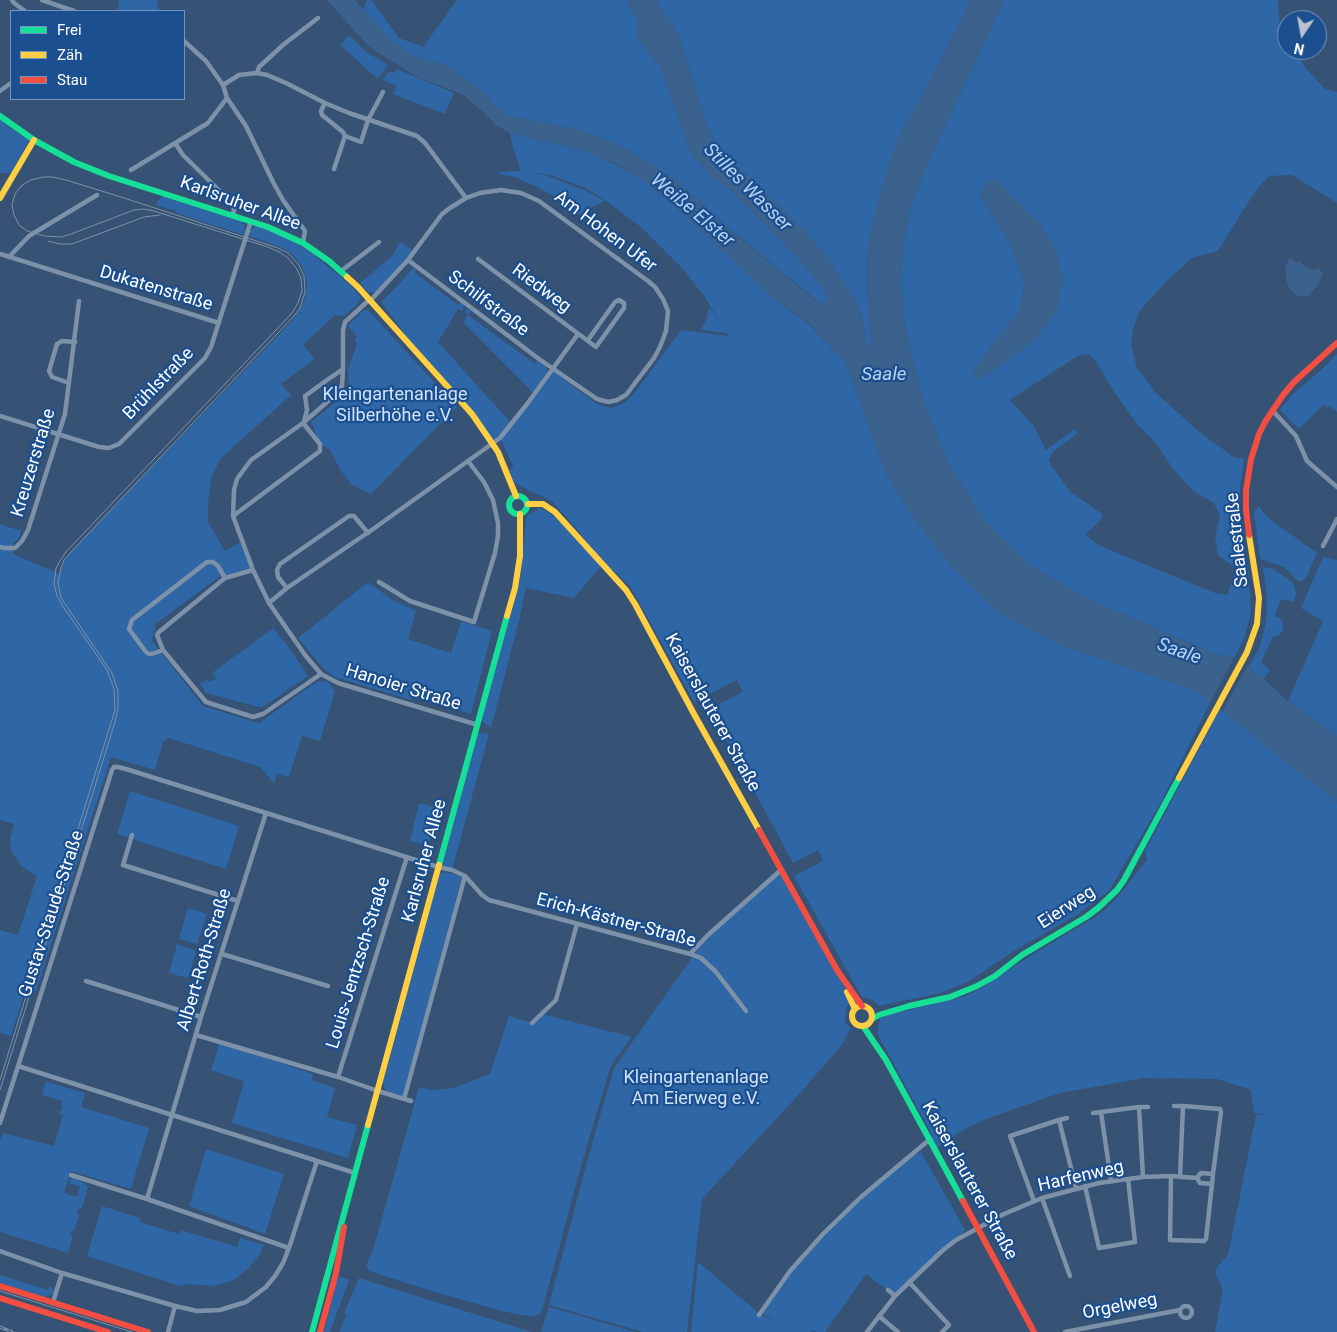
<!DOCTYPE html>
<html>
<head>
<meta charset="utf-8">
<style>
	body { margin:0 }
	#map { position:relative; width:1337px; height:1332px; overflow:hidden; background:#365274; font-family:Roboto,sans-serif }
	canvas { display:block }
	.legend { position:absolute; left:10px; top:10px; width:175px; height:90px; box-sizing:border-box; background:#1b4f8f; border:1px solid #7695bc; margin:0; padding:6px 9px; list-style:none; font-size:15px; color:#fff }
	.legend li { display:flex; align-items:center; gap:10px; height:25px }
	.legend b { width:25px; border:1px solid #7695bc }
	.north { position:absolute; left:1277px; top:10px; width:50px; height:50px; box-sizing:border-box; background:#1b4f8f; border:1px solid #7695bc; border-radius:50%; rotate:192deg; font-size:14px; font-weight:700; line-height:20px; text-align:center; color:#fff }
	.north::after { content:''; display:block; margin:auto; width:18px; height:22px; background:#b9c2ce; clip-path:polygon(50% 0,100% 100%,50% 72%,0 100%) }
</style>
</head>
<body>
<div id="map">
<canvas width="1337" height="1332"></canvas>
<ul class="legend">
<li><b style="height:6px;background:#16e098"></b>Frei</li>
<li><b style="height:6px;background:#ffcf43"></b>Zäh</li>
<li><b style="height:6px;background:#f24e42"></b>Stau</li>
</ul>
<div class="north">N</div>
</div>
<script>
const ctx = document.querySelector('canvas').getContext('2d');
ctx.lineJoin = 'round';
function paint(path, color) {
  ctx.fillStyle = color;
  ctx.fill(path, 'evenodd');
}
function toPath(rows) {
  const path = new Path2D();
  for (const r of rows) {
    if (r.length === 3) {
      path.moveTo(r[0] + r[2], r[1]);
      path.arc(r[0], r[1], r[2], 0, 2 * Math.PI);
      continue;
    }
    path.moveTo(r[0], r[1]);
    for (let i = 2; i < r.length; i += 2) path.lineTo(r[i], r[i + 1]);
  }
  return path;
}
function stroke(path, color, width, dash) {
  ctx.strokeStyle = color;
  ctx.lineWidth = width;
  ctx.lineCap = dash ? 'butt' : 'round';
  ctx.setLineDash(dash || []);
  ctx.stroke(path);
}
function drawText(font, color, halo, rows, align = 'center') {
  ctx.font = font + ' Roboto,sans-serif';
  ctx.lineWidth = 4.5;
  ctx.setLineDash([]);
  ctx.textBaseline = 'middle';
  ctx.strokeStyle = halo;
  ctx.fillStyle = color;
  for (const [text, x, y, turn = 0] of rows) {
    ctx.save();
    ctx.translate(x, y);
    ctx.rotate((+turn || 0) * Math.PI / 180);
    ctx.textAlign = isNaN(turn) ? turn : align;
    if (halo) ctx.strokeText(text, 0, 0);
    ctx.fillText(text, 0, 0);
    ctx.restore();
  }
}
paint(toPath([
	[119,0,157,0,159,11,117,11],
	[367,0,371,0,399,38,423,47,457,0,626,0,638,20,637,37,661,68,691,153,710,174,733,192,798,258,825,290,828,296,827,300,823,304,818,302,716,217,675,179,621,146,579,130,512,116,505,113,497,107,483,91,444,64,418,58,404,51,389,38,363,9],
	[656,0,971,0,939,63,867,249,868,313,872,339,871,346,867,342,860,312,807,233,717,147,707,126,678,33],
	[1004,0,1278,0,1280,27,1287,39,1287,50,1294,50,1304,66,1325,89,1337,92,1337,203,1292,175,1269,176,1258,188,1244,209,1218,251,1192,258,1169,279,1140,310,1133,330,1131,345,1137,368,1155,392,1197,430,1235,458,1244,458,1240,487,1240,508,1242,536,1247,562,1250,594,1251,613,1245,636,1234,658,1215,654,1089,599,1031,566,984,520,949,464,923,399,910,349,904,318,901,286,902,254,910,209,926,167],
	[993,177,1040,224,1057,251,981,380,973,372,995,341,1019,311,1025,283,1010,243,979,193],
	[1088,354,1095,360,1113,390,1137,424,1156,443,1173,469,1193,491,1214,503,1220,517,1215,536,1218,555,1237,569,1227,595,1215,593,1134,560,1099,545,1085,535,1102,519,1102,514,1071,492,1052,467,1049,460,1053,452,1078,433,1075,429,1046,450,1034,426,1010,400,1079,355],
	[349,35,365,51,388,65,378,79,340,45],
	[397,69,454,93,445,114,393,94,396,86,383,80,389,71,394,73],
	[0,120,11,129,29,140,11,173,0,173],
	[510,133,585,151,616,165,644,181,688,218,773,298,809,324,846,363,886,474,914,519,952,567,997,612,1060,645,1196,690,1210,703,1160,804,1109,891,1075,916,1017,949,968,982,940,993,879,1006,873,1000,862,997,860,994,794,876,823,861,818,850,793,863,710,709,743,692,737,680,694,702,630,586,613,570,608,570,575,527,552,501,514,483,509,469,514,468,501,439,493,444,421,356,382,303,382,301,397,286,412,269,414,268,416,270,415,273,458,305,461,302,464,305,462,311,458,309,438,342,512,424,534,394,463,322,468,315,465,312,467,309,472,310,468,315,535,364,539,359,545,363,547,371,537,389,551,370,597,404,611,408,625,403,636,391,681,330,729,336,727,333,725,333,700,330,706,320,709,307,721,324,704,296,683,269,641,227,609,203,586,188,550,175,531,172,548,176,586,191,605,201,590,208,582,216,550,194,537,187,515,177,498,174,498,172,521,171,513,149],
	[162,197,166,197,241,221,245,226,244,235,176,213,176,211,156,205,157,202],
	[255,226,258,226,272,231,299,245,312,253,353,288,361,298,358,303,344,316,335,315,303,345,315,359,281,384,291,395,220,459,211,479,208,503,208,522,225,551,240,542,250,569,219,577,154,625,156,629,151,640,203,706,255,722,259,723,318,681,325,681,329,683,335,692,320,741,302,736,289,777,277,774,274,783,260,767,169,738,163,742,155,770,111,757,36,991,26,988,11,1036,0,1033,0,930,18,935,37,876,21,866,11,850,10,839,14,824,0,820,0,524,21,531,19,538,13,543,13,554,60,574,65,560,71,552,292,321,301,308,305,298,307,282,302,266,293,255,283,248,249,236,250,231],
	[400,242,414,251,376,296,372,292,368,292,360,283,392,256],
	[364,310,368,310,457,407,371,494,352,485,341,471,330,450,320,444,311,422,332,405,347,388,349,388,348,369,357,344,354,340,357,337,348,326],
	[1337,354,1337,412,1330,407,1323,405,1299,429,1280,410,1293,394,1319,372],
	[1259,506,1267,517,1317,553,1306,578,1301,582,1297,580,1284,567,1260,559,1254,512],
	[540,508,547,511,561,522,601,566,574,598,526,588,519,621,491,728,480,720,501,642,521,574,526,519,528,515],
	[1323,557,1337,560,1337,736,1288,701,1323,621,1301,608],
	[1263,567,1273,569,1292,582,1295,588,1296,595,1293,602,1281,599,1275,616,1280,618,1283,623,1283,629,1281,633,1277,636,1274,636,1272,639,1261,662,1270,670,1264,679,1249,667,1260,646,1265,627,1267,609,1266,590],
	[368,582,391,599,416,611,408,639,451,653,461,621,492,631,471,714,412,696,411,700,335,677,324,669,298,638],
	[273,628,290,649,308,676,264,706,259,707,206,693,200,684,207,680,210,682,216,678,212,673],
	[1220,709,1337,802,1337,1332,1215,1332,1222,1294,1222,1287,1215,1273,1217,1267,1228,1255,1256,1115,1267,1114,1254,1113,1251,1091,1249,1089,1217,1079,1145,1078,1060,1093,983,1120,962,1131,934,1149,931,1133,877,1033,880,1018,891,1014,963,997,978,990,1027,958,1103,912,1115,900,1147,860,1145,851],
	[476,732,489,734,452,870,439,864],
	[130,791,239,826,226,869,117,834],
	[419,803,438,808,428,846,410,841],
	[781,870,837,970,852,1003,848,1005,846,1010,845,1018,846,1024,851,1029,845,1037,845,1041,802,1091,702,1199,687,1332,643,1332,549,1305,593,1140,614,1068,708,935],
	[442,872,450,873,462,877,403,1096,386,1091,383,1083,439,875],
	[188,908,207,914,197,944,179,939],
	[177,944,196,951,188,978,169,973],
	[542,1014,632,1037,611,1065,583,1159,543,1307,540,1314,535,1316,520,1315,502,1311,438,1293,369,1271,366,1266,373,1250,419,1087,432,1090,454,1088,490,1074,509,1016,532,1023],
	[220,1042,313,1074,312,1080,335,1088,327,1117,357,1125,348,1158,232,1123,244,1081,211,1070],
	[47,1082,85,1093,81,1107,149,1128,131,1189,71,1171,64,1193,77,1197,80,1187,69,1183,72,1177,85,1183,88,1188,81,1210,78,1209,77,1214,79,1215,74,1231,72,1230,70,1234,73,1236,68,1253,0,1232,0,1141,3,1133,54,1146,63,1115,59,1113,63,1106,61,1105,62,1101,42,1095,45,1083],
	[206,1149,284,1174,265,1234,189,1206],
	[921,1152,965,1230,956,1240,895,1296,866,1274,825,1332,817,1332,813,1330,811,1332,691,1332,698,1262,760,1314,785,1326,763,1314,790,1271,861,1197,913,1156],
	[102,1206,140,1218,140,1222,179,1234,181,1230,237,1247,240,1238,264,1245,260,1254,248,1269,234,1280,215,1286,188,1284,180,1286,87,1256],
	[0,1275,48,1290,49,1286,53,1289,53,1293,46,1297,0,1283],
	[338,1276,348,1279,348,1283,330,1332,324,1332],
	[359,1278,532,1332,339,1332,346,1315,344,1313],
	[549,1307,635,1332,541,1332]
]), '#2f66a5');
paint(toPath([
	[327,0,355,0,389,38,404,51,418,58,444,64,483,91,497,107,505,113,512,116,579,130,602,138,621,146,675,179,716,217,775,267,817,302,823,304,827,300,827,296,825,290,798,258,733,192,710,174,691,153,661,68,637,37,638,20,626,0,656,0,678,33,707,126,717,147,807,233,827,256,853,296,860,312,867,342,871,346,872,339,868,313,867,249,879,196,896,142,939,63,971,0,1004,0,926,167,910,209,902,254,901,286,904,318,910,349,923,399,949,464,984,520,1031,566,1089,599,1215,654,1234,658,1248,665,1288,701,1337,736,1337,802,1226,714,1223,710,1210,703,1196,690,1060,645,997,612,952,567,914,519,886,474,846,363,809,323,773,298,688,218,644,181,616,164,585,151,510,133,497,126,481,110,462,94,417,77,368,46],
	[993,177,1040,224,1057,251,1063,278,1057,312,1034,341,981,380,972,373,995,341,1019,311,1025,283,1010,243,979,193],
	[1289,258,1294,260,1296,263,1299,261,1303,265,1313,270,1319,268,1323,274,1319,284,1307,297,1298,296,1294,294,1287,284,1285,268]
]), '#3b618d');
paint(toPath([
	[1234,658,1248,665,1223,710,1210,703]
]), '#365274');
stroke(toPath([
	[12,0,14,3,25,11],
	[42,0,74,11],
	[184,41,206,61,223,85,227,98,246,126,273,182,283,200,305,231,303,243],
	[257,73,259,67,283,45,318,18],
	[223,85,239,75,257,73,267,75,286,83,325,103,349,113,417,136,425,143,466,198],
	[0,91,11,83],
	[325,103,321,111,322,115,343,132,345,136,361,142,368,120,383,92],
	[175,143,183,155,233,204,234,210,233,215],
	[334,169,345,136],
	[131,170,208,123,227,98],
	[0,254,219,323],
	[9,257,29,236,97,195],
	[478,259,596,347,624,308,624,303,619,300,615,302,588,340],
	[341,271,379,242],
	[369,300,345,322,343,330,343,369,342,386,334,396,303,423,251,460,237,479,234,490,233,516,253,570,269,603,305,655,321,674,338,683,478,725],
	[370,301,408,260,442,214,450,208,466,198,480,193,501,190,521,193,539,201,648,281,655,287,663,299,668,311,666,331,660,347,654,358,626,395,617,400,609,402,604,401,597,399,539,359,408,260],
	[69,383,52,377,49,371,57,344,62,341,75,342],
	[1272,410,1296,436,1307,461,1337,487],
	[0,416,99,447,109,448,119,444,205,358,211,347,251,221],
	[304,421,307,410,305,396,323,383,343,369],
	[233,516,320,451,320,444,303,423],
	[1323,546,1337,519],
	[0,547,4,548,15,548,22,541,28,530,65,414,79,301],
	[253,570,225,578,159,632,157,635,163,650,206,702,253,717,263,714,321,674],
	[379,582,410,601,474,622,495,553,498,536,498,523,493,500,484,482,468,461],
	[287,588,278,577,277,570,280,564,349,516,354,516,368,533],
	[269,603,287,588,376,527,500,438,527,404,578,334],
	[163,650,152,654,149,654,146,652,129,629,132,620,207,562,213,562,218,566,225,578],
	[132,835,123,865,238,901],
	[222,954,328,986],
	[690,954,708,935,781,870],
	[86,981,201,1017],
	[532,1023,556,1000,577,924],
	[196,1035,338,1077,378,1091,411,1101],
	[18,1066,355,1173],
	[338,1077,407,857],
	[404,1099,465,876],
	[1174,1106,1183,1106],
	[1139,1107,1148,1107],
	[1093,1113,1101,1112],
	[1059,1120,1067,1118],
	[0,1123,112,770,114,767,118,767,126,769,438,867,452,870,465,876,482,895,489,900,690,954,701,958,716,972,746,1011],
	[71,1175,147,1199,289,1248],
	[1171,1176,1170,1240,1204,1241,1206,1239,1212,1184],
	[1180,1177,1183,1106,1220,1109,1221,1112,1213,1174],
	[1111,1181,1101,1112,1139,1107,1143,1177],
	[1085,1186,1099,1248,1135,1242,1128,1179],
	[1042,1198,1070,1276],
	[147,1199,201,1017,266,813],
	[1034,1201,1010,1136,1059,1120,1076,1188],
	[0,1251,62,1273,175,1306,197,1311,220,1310,246,1302,266,1287,275,1276,283,1263,289,1248,317,1161],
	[909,1282,949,1325,942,1332],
	[888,1290,895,1296],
	[53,1302,62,1273],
	[1186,1312,6],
	[759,1315,790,1271,823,1234,861,1197,929,1140],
	[879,1316,898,1332],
	[168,1332,175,1306],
	[867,1332,895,1296,942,1251,956,1240,1004,1214,1042,1198,1099,1183,1143,1177,1171,1176,1197,1178,1200,1183,1212,1184,1213,1174,1201,1173,1197,1178],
	[1065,1332,1180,1310]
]), '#7d92a8', 4.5);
stroke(toPath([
	[0,116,34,140,74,162,109,176,268,227,303,243,329,261,347,277],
	[518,505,9],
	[439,865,507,616],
	[872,1019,879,1015,909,1006,950,997,977,986,995,976,1022,955,1086,917,1098,908,1117,890,1124,880,1179,778],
	[863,1026,886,1060,963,1201],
	[312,1332,368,1125]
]), '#16e098', 6);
stroke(toPath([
	[0,198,34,140],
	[347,277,358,287,472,414,498,452,516,496],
	[528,504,543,504,555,512,626,590,635,604,694,714,759,830],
	[507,616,515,588,520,556,520,514],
	[1179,778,1247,652,1257,624,1259,598,1249,535],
	[847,992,855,1009],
	[862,1016,10],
	[368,1125,439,865]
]), '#ffcf43', 6);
stroke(toPath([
	[1249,535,1246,509,1246,491,1251,459,1259,434,1265,422,1283,395,1294,382,1337,343],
	[759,830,837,970,862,1006],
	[963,1201,1034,1332],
	[0,1286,148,1332],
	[0,1298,108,1332],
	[320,1332,336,1273,344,1227]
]), '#f24e42', 6);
stroke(toPath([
	[48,241,60,244,72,244,144,217,160,215],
	[0,1080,115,710,114,689,107,670,62,605,57,596,54,583,56,568,60,561,66,552,292,313,298,303,302,291,301,278,297,269,288,258,279,252,268,247,154,211,144,209,134,210,71,234,61,237,44,236,27,231,19,225,14,215,12,205,15,194,21,186,31,180,43,177,52,177,66,180,124,198,278,248,288,253,299,265,304,276,305,292,300,308,295,315,71,552,64,560,61,568,58,583,61,598,112,673,118,691,118,708,115,722,0,1090],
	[0,1291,132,1332]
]), '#7e92a7', 1);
const rail = toPath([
	[0,1327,12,1332]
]);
stroke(rail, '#7e92a7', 3);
stroke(rail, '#1b4f8f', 1, [4]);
drawText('18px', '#fff', '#1b4f8f', [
	["Karlsruher Allee",240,204,20],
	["Am Hohen Ufer",605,232,37],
	["Dukatenstraße",156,289,17],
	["Riedweg",541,289,37],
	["Schilfstraße",488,304,37],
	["Brühlstraße",159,384,-46],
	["Kreuzerstraße",34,463,-73],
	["Saalestraße",1238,540,-96],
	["Hanoier Straße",403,688,17],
	["Kaiserslauterer Straße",712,713,61],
	["Karlsruher Allee",425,861,-75],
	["Eierweg",1067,908,-33],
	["Gustav-Staude-Straße",52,914,-72],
	["Erich-Kästner-Straße",616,921,15],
	["Albert-Roth-Straße",205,960,-73],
	["Louis-Jentzsch-Straße",359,963,-73],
	["Harfenweg",1081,1177,-13],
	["Kaiserslauterer Straße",969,1181,61],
	["Orgelweg",1120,1307,-11]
]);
drawText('18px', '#cfe3fa', '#1b4f8f', [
	["Kleingartenanlage",395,395],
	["Silberhöhe e.V.",395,416],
	["Kleingartenanlage",696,1078],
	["Am Eierweg e.V.",696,1099]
]);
drawText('italic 19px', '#b5d3f5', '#1b4f8f', [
	["Stilles Wasser",747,188,45],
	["Weiße Elster",692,211,40],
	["Saale",884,375],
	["Saale",1179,652,19]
]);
</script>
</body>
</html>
